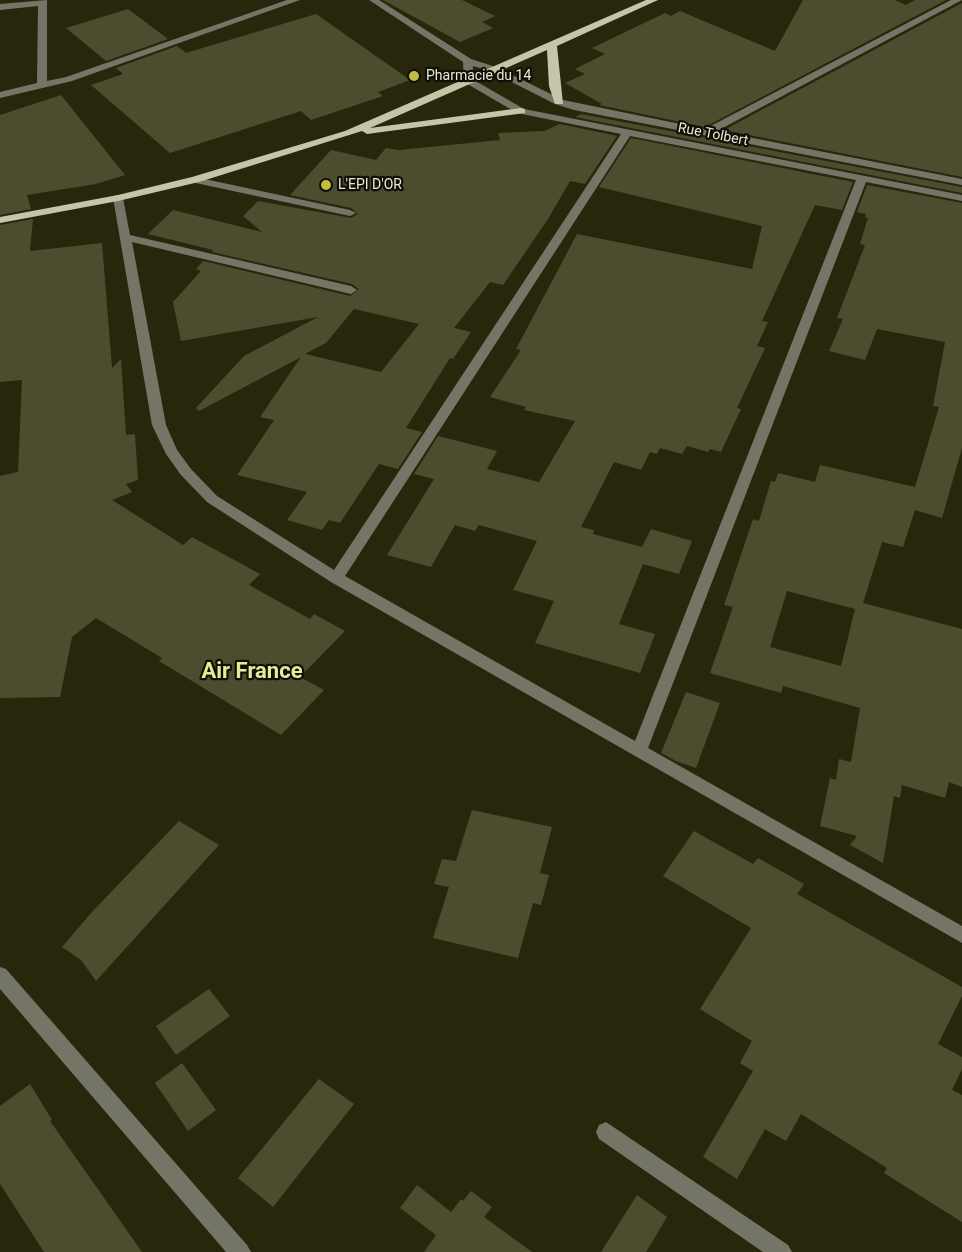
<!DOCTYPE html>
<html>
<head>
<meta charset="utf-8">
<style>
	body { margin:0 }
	canvas { display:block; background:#28270b }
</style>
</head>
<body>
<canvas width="962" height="1252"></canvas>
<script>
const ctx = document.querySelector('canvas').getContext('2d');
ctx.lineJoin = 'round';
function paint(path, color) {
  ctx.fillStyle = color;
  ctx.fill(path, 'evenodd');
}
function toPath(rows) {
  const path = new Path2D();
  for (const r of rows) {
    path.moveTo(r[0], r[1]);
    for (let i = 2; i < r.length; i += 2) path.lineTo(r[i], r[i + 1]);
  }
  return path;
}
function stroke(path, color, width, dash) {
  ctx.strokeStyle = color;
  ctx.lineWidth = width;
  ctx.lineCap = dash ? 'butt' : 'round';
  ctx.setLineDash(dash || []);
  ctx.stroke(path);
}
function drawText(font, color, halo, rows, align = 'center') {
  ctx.font = font + ' Roboto,sans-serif';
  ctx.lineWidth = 4.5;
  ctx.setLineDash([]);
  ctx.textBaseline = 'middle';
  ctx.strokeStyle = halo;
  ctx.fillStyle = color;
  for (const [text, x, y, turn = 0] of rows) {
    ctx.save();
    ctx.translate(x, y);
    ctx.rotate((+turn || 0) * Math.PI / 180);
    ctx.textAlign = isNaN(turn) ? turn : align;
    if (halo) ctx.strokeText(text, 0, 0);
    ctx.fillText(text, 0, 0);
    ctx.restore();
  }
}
paint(toPath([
	[383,0,462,0,495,16,482,22,493,28,460,42],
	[803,0,895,0,906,5,915,0,946,0,705,127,599,105,602,104,565,83,585,74,575,69,605,54,592,48,665,13,671,16,680,11,775,51],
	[962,3,962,177,724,130],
	[128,9,168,39,106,61,66,28],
	[316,14,410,80,378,92,383,96,311,120,301,111,170,153,91,85,123,74,116,68,177,46,186,53],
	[61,95,125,175,96,184,27,195,31,209,0,215,0,115],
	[581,114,962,187,962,193,575,117],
	[560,124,617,136,585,184,570,181,548,219,503,285,490,282,454,328,471,332,453,359,450,358,406,428,422,432,398,469,379,464,340,523,329,520,322,530,287,520,307,492,237,475,274,420,260,417,301,357,199,411,196,408,244,356,318,317,181,341,173,302,201,271,196,269,203,261,350,296,359,289,352,284,212,252,213,250,148,234,173,210,262,232,243,216,258,201,351,218,358,214,351,208,290,195,331,150,376,160,386,148,399,150,500,140,498,133,544,131],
	[354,309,419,324,381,372,305,354,326,343],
	[631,138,853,182,842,210,815,205,762,321,768,322,757,346,765,348,737,408,741,409,721,452,710,449,708,452,687,446,682,454,660,448,657,454,650,452,641,470,614,462,581,527,594,530,593,534,642,547,651,529,692,541,679,574,643,564,619,624,655,634,640,673,535,643,554,601,513,590,537,541,479,525,475,531,455,525,431,567,387,555,434,479,414,474,438,436,497,451,487,469,539,482,575,421,524,410,526,407,490,397,521,350,516,349,577,234,752,269,762,226,599,187],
	[867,185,962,203,962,448,942,518,915,510,903,547,882,542,863,603,962,629,962,787,949,782,945,798,902,785,900,798,894,796,883,863,850,845,857,836,820,826,830,778,836,780,839,759,851,762,860,708,783,686,781,693,710,673,733,607,724,605,753,519,759,521,771,481,775,482,778,473,815,482,820,465,915,487,939,407,933,406,945,342,877,329,865,360,829,351,843,319,837,318,865,245,860,244,868,218,865,217,866,214,857,212],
	[787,591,855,609,841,666,770,647],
	[33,219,30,251,102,243,112,368,121,359,126,435,135,434,138,480,126,484,132,492,112,500,183,545,192,537,260,574,249,585,310,619,314,614,345,631,300,677,324,690,281,735,159,661,162,658,96,618,72,637,60,697,0,698,0,476,18,472,22,380,0,382,0,225],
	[686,692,720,703,696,768,676,761,661,753],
	[472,810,552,827,540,873,549,875,541,905,533,903,518,958,433,938,449,887,434,884,442,859,456,861],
	[179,821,219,845,96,981,81,960,62,947,92,912],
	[694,831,753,864,758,858,804,884,797,894,962,987,962,996,938,1044,962,1057,962,1069,952,1090,962,1095,962,1222,884,1173,887,1168,801,1114,786,1141,765,1129,737,1179,703,1157,753,1071,740,1063,752,1041,700,1009,751,928,663,876],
	[209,989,230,1016,176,1055,156,1026],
	[182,1063,216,1110,188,1131,155,1083],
	[319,1079,354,1104,273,1207,238,1178],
	[30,1084,52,1120,50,1121,142,1252,44,1252,0,1184,0,1106],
	[417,1185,451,1212,461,1199,463,1201,471,1191,492,1207,484,1217,532,1252,424,1252,436,1235,400,1208],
	[637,1195,667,1217,646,1252,601,1252]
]), '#4c4c2f');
paint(toPath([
	[47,0,47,81,66,77,287,0,300,0,72,81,0,98,0,92,37,83,38,6,0,10,0,4,47,0],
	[369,0,379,0,471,59,496,67,563,100,705,129,951,0,962,0,717,131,962,179,962,185,574,110,555,104,490,71,473,66,472,79,524,109,962,195,962,201,866,182,648,748,962,926,962,943,331,582,207,502,181,475,166,454,152,425,113,198,114,196,118,195,123,198,130,235,351,286,357,290,351,294,132,242,166,425,177,450,191,469,217,496,334,570,621,134,517,113,464,82,463,62,369,0],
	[630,136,856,180,635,741,345,576,630,136],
	[195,177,350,210,356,213,350,216,191,182,191,178,195,177],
	[0,967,6,969,247,1245,251,1252,226,1252,0,989,0,967],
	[606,1122,788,1245,792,1252,763,1252,599,1139,596,1132,599,1125,606,1122]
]), '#747567');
paint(toPath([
	[646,0,658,0,557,46,563,104,555,104,549,86,547,50,370,128,521,108,525,109,525,113,367,134,362,131,199,182,118,201,0,223,0,217,118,195,192,177,345,131,646,0]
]), '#c4c5a9');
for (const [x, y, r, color] of [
	[414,76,6,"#c0be40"],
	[326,185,6,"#c0be40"]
]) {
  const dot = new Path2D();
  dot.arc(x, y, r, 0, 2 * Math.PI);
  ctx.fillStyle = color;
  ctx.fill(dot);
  stroke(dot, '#100f05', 2);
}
drawText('14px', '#e8e8d7', '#100f05', [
	["Pharmacie du 14",426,76],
	["L'EPI D'OR",338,185]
], 'left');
drawText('14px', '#e8e8d7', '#100f05', [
	["Rue Tolbert",713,135,11]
]);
drawText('bold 22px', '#e9e99a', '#100f05', [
	["Air France",252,672]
]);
</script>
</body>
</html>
